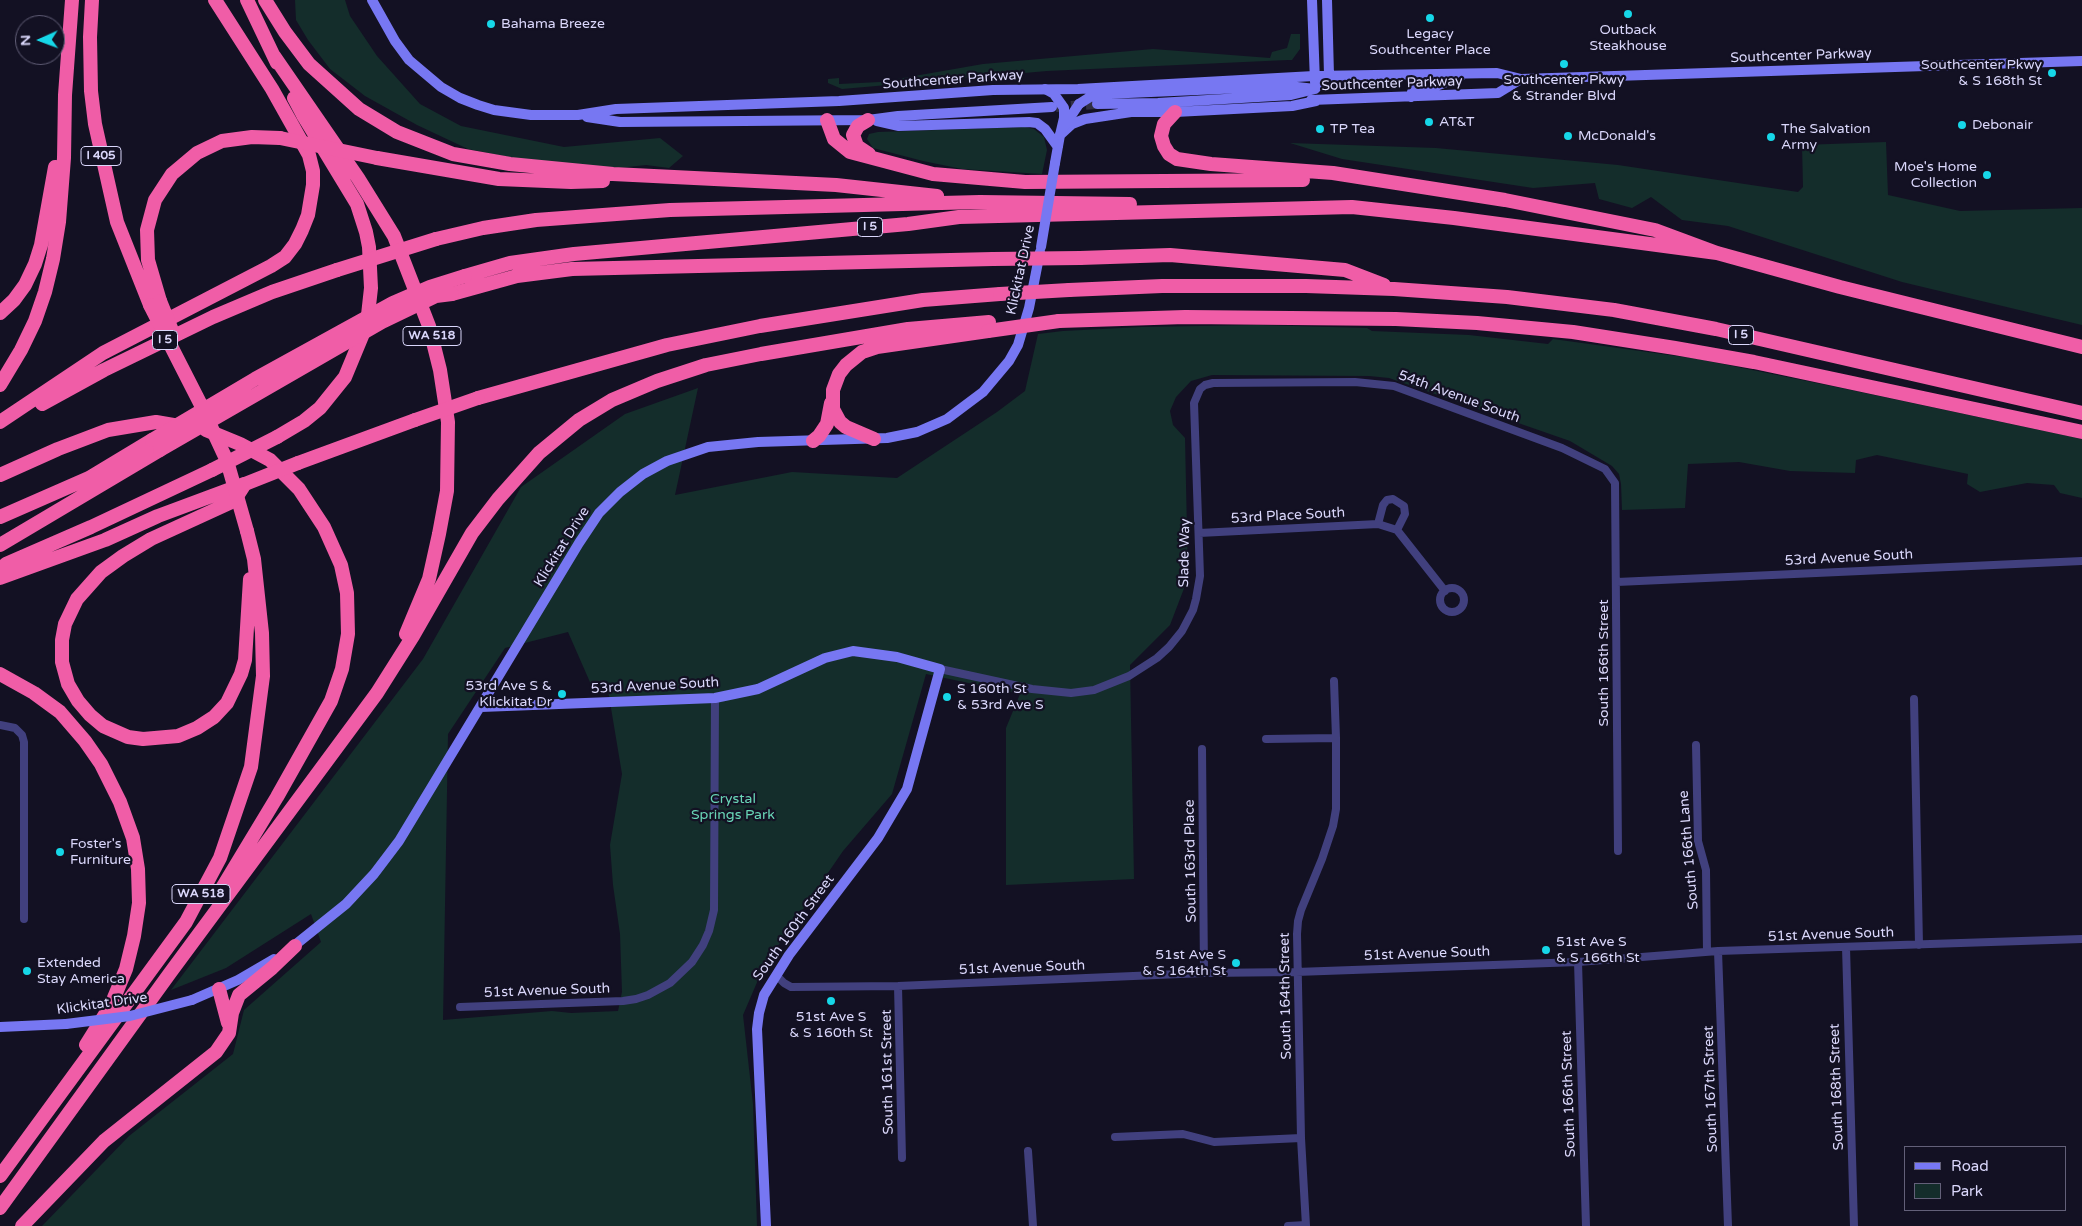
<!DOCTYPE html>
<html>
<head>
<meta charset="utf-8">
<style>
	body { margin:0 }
	#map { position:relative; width:2082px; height:1226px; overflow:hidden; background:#131123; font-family:"Varela Round",sans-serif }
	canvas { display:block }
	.legend { position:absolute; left:1904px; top:1146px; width:162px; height:65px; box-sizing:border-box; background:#131123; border:1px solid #636079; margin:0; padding:6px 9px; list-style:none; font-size:15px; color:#dad7fb }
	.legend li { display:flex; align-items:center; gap:10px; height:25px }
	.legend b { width:25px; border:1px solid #636079 }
	.north { position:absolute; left:15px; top:15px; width:50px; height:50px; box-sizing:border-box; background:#131123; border:1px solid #636079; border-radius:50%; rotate:268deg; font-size:14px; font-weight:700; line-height:20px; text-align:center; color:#dad7fb }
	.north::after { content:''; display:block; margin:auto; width:18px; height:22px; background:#16d7e8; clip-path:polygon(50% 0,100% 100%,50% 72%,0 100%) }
</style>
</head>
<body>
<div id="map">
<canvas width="2082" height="1226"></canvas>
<ul class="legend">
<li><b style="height:6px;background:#7777f2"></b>Road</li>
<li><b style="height:14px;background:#142d2b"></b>Park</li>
</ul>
<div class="north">N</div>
</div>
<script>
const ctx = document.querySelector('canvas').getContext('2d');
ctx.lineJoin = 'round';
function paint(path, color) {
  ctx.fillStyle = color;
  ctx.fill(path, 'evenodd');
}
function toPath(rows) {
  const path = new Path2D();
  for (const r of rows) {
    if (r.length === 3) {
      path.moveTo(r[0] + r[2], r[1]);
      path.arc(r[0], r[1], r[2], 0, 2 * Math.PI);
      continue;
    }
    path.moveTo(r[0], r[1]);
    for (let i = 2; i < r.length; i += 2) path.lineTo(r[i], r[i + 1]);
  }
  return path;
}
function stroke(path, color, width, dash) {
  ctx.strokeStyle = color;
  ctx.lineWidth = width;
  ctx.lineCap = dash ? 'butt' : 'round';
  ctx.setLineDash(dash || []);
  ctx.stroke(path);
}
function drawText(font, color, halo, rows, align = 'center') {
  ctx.font = font + ' "Varela Round",sans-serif';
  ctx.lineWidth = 4.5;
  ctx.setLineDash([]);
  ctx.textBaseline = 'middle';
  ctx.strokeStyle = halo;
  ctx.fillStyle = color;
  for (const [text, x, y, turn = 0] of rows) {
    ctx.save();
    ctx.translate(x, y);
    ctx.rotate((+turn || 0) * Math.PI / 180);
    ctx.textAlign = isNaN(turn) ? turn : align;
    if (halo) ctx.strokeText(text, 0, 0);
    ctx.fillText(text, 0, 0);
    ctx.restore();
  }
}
paint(toPath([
	[295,0,345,0,350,16,377,56,420,104,461,126,564,147,660,138,683,156,669,168,646,165,619,168,539,163,468,149,417,125,365,96,330,69,308,40,296,20],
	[1291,34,1300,34,1300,49,1292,60,1288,60,1047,71,842,89,828,83,828,79,839,78,839,84,880,82,983,64,1153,49,1270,58,1272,52,1287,48],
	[1025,127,1034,129,1044,137,1047,150,1042,174,962,169,923,161,873,148,867,139,869,134,878,132],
	[1886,142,1888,195,1960,211,2082,208,2082,325,1902,282,1728,226,1682,220,1651,197,1632,208,1599,199,1595,183,1533,188,1342,159,1290,143,1436,148,1618,165,1798,192,1803,187,1802,145],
	[1257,325,1367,328,1372,331,1469,335,1548,344,1553,339,1698,359,1846,389,2082,439,2082,498,2060,493,2054,485,2027,483,1980,492,1967,484,1968,474,1877,455,1856,460,1855,473,1790,471,1739,462,1688,464,1685,508,1622,510,1621,484,1619,474,1612,466,1570,441,1389,378,1369,376,1212,375,1191,381,1176,397,1170,411,1173,425,1185,438,1188,578,1170,625,1130,665,1134,879,1006,885,1006,728,1020,694,926,674,892,794,843,851,764,966,743,1015,753,1104,757,1226,42,1226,129,1136,233,1054,244,1010,321,942,311,914,226,968,171,990,423,659,521,487,625,414,698,388,675,495,792,472,897,478,997,412,1025,391,1038,334,1063,331,1141,327],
	[568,632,593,689,608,690,622,774,610,845,613,885,620,934,622,992,618,1011,571,1013,552,1011,443,1020,448,734,505,648]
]), '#142d2b');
stroke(toPath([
	[1056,107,1097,104]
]), '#312f43', 10, [10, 5]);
stroke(toPath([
	[1378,524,1383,505,1387,500,1393,499,1404,506,1405,514,1397,530],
	[1199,533,1378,524,1397,530,1445,591],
	[1617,582,2082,561],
	[1452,600,12],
	[940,669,1032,689,1071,693,1094,690,1129,676,1157,658,1169,647,1182,631,1193,610,1196,599,1200,576,1194,403,1200,389,1205,385,1213,383,1355,382,1394,386,1562,448,1605,469,1615,483,1618,851],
	[1914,699,1919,945],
	[0,725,15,728,22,735,24,742,24,919],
	[1266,739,1336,738],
	[1696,745,1698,841,1706,870,1707,952],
	[1202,749,1204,973],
	[1846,947,1854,1226],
	[1718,951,1728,1226],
	[1578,962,1586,1226],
	[776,975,784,983,791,987,898,986,1204,973,1296,972,1578,962,1718,951,2082,939],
	[898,986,902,1158],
	[460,1007,623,1001,636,999,648,995,670,983,692,962,703,945,709,931,714,910,715,698],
	[1115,1137,1183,1134,1214,1142,1301,1138],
	[1028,1151,1033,1226],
	[1288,1226,1306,1225],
	[1306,1226,1301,1138,1297,934,1298,921,1301,910,1322,859,1333,826,1336,809,1336,738,1334,681]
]), '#41407e', 8);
stroke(toPath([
	[372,0,395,41,409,60,441,87,460,98,478,105,494,110,531,115,578,115,616,109,839,101,993,90,1078,89,1314,76,1497,73,1521,79,2082,61],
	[1312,0,1315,82],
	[1327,0,1329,75],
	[1411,97,1412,92,1416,88,1431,88,1461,76],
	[1311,100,1498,93,1521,79],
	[1079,104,1090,97,1105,94,1288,86,1315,89],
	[1097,104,1158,103,1291,95,1315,89,1329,75],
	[587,117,620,122,868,120,898,116,1052,107],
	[877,121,899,126,1029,122,1037,123,1045,129,1058,147],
	[1055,163,1060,135,1072,124,1085,119,1131,112,1175,112,1292,106,1316,101],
	[481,707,715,698,758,689,825,658,853,651,897,657,940,669,907,789,878,838,789,955,764,995,759,1013,757,1029,766,1226],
	[290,949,346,904,374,874,399,841,579,543,599,513,620,492,643,474,667,461,708,447,758,442,887,438,917,432,947,419,983,392,1009,361,1018,345,1029,308,1040,252],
	[192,1000,238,980,274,959],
	[0,1027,66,1024]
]), '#7777f2', 10);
stroke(toPath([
	[92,0,90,37,91,91,95,124,117,222,150,305],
	[247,0,277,63],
	[265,0,285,32,309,64,359,109,397,132,453,154,510,164,613,174,836,185,937,196],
	[274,56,358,178,394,236,429,326,440,370,448,422,447,491,439,534,429,579,406,634],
	[1175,112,1164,124,1161,136,1164,146,1169,154,1177,159,1211,164,1333,173,1505,200,1655,230,1717,253,1840,287,2082,347],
	[827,120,834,139,850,152,933,174,1025,182,1303,180],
	[868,120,858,126,853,135,857,146,869,154],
	[377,158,499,179,571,182,603,181],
	[436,239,483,228,536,220,670,210,980,202,1130,204],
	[1080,258,1170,255,1345,270,1384,285],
	[465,276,510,263,574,254,908,224,959,217,1352,207,1454,218,1717,253],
	[1069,290,1162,286,1306,286,1394,289,1507,297,1614,310,1716,329,2082,413],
	[452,294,517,276,572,269,993,259],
	[160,301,148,260,147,230,155,200,172,174,197,153,222,141,252,137,280,138],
	[0,313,14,300,25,285,35,264,41,245,55,167],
	[1059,321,1185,317,1396,319,1477,323,1573,332,1675,348,1754,362,2082,432],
	[0,385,21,350,35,321,45,292,53,259,59,222,64,158,65,95,72,0],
	[478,398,667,345,760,326,923,300,1000,294],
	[42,404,104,370,213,317,272,292,337,270],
	[0,422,103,353,271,266,285,257,295,244,302,230,308,215,313,185,313,171,309,155,272,89,215,0],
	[206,430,240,444,270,460,299,489,324,527,341,565,347,593,348,634,342,669,331,701,277,797,216,898],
	[277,437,304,421,320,408,345,377,367,324,371,288,369,247,366,232,357,204,303,115,294,98],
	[874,439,846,427,840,422,833,409,833,390,839,374,846,365,862,352,877,347,988,331],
	[813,441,819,436,827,424,831,403],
	[298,463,415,420],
	[0,475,58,449,108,430,156,422,185,427],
	[243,487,234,501,151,539,123,556,101,572,77,599,65,624,62,640,62,662,68,684,78,701,90,715,103,726,128,737,143,739,178,736,197,728,214,717,227,703,241,674,245,660,250,579],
	[0,517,89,478,152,440],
	[0,545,160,450],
	[0,570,6,564,91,527,212,470],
	[0,578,105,540,158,516,244,484],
	[0,674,34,693,60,712,85,741,101,764,120,802,133,838,138,869,139,903,134,936,126,969,111,1005,86,1045],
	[219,989,228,1023],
	[0,1176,186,922,220,858,251,767,263,676,262,633,254,559,247,531],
	[0,1208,170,973,377,693,413,636,472,533,498,499,539,453,579,420,612,400,657,381,706,365,761,354,908,329,989,322],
	[22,1226,104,1141,216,1052,229,1033,232,1013,239,995,272,968,295,946]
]), '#f05da7', 14);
stroke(toPath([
	[1045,89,1054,94,1064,108,1064,118,1060,135],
	[1065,125,1079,104],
	[1041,247,1055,163],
	[66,1024,130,1016,192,1000]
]), '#7777f2', 10);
stroke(toPath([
	[280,138,377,158],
	[993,259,1080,258],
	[337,270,436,239],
	[1000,294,1069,290],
	[160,301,173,333],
	[150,305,200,403,227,461,247,531],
	[988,331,1059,321],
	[415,420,478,398],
	[152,440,255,379,393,303,430,287,465,276],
	[160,450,382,322,436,296,452,294],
	[212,470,277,437],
	[245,484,298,463]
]), '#f05da7', 14);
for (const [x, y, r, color] of [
	[1628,14,5,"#16d7e8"],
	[1430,18,5,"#16d7e8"],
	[491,24,5,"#16d7e8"],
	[1564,64,5,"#16d7e8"],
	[2052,73,5,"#16d7e8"],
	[1429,122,5,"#16d7e8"],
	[1962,125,5,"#16d7e8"],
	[1320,129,5,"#16d7e8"],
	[1568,136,5,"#16d7e8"],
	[1771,137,5,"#16d7e8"],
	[1987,175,5,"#16d7e8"],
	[562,694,5,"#16d7e8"],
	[947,697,5,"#16d7e8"],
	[60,852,5,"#16d7e8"],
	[1546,950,5,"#16d7e8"],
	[1236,963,5,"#16d7e8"],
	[27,971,5,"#16d7e8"],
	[831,1001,5,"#16d7e8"]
]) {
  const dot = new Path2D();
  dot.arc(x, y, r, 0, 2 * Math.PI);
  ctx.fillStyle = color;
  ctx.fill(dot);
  stroke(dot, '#131123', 2);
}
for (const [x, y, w] of [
	[101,156,40],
	[870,227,25],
	[1741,335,25],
	[432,336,58],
	[165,340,25],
	[201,894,58]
]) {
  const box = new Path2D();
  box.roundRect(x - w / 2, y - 9.5, w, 19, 4);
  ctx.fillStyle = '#131123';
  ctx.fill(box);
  stroke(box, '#dad7fb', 1);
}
drawText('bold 12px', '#dad7fb', null, [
	["I 405",101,156],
	["I 5",870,227],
	["I 5",1741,335],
	["WA 518",432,336],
	["I 5",165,340],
	["WA 518",201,894]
]);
drawText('14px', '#dad7fb', '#131123', [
	["Bahama Breeze",501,24],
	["Outback",1628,30,"center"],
	["Steakhouse",1628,46,"center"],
	["Legacy",1430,34,"center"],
	["Southcenter Place",1430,50,"center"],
	["Southcenter Pkwy",2042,65,"right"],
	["& S 168th St",2042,81,"right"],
	["Southcenter Pkwy",1564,80,"center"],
	["& Strander Blvd",1564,96,"center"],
	["AT&T",1439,122],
	["Debonair",1972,125],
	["TP Tea",1330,129],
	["The Salvation",1781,129],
	["Army",1781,145],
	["McDonald's",1578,136],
	["Moe's Home",1977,167,"right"],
	["Collection",1977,183,"right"],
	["53rd Ave S &",552,686,"right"],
	["Klickitat Dr",552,702,"right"],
	["S 160th St",957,689],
	["& 53rd Ave S",957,705],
	["Foster's",70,844],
	["Furniture",70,860],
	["51st Ave S",1556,942],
	["& S 166th St",1556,958],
	["51st Ave S",1226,955,"right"],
	["& S 164th St",1226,971,"right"],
	["Extended",37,963],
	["Stay America",37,979],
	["51st Ave S",831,1017,"center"],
	["& S 160th St",831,1033,"center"]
], 'left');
drawText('14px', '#dad7fb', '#131123', [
	["Southcenter Parkway",1801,56,-2],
	["Southcenter Parkway",953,80,-4],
	["Southcenter Parkway",1392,84,-2],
	["Klickitat Drive",1021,270,-78],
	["54th Avenue South",1459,397,20],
	["53rd Place South",1288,516,-3],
	["Klickitat Drive",562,547,-58],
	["Slade Way",1185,553,-89],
	["53rd Avenue South",1849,558,-3],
	["South 166th Street",1604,663,-90],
	["53rd Avenue South",655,686,-3],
	["South 166th Lane",1689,850,-95],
	["South 163rd Place",1191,861,-91],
	["South 160th Street",794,928,-54],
	["51st Avenue South",1831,935,-2],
	["51st Avenue South",1427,954,-2],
	["51st Avenue South",1022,968,-2],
	["51st Avenue South",547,991,-2],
	["South 164th Street",1286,996,-91],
	["Klickitat Drive",102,1004,-8],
	["South 161st Street",888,1072,-91],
	["South 168th Street",1837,1087,-92],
	["South 167th Street",1711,1089,-92],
	["South 166th Street",1569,1094,-92]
]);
drawText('14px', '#69d5b7', '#131123', [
	["Crystal",733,799],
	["Springs Park",733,815]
]);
</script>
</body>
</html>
